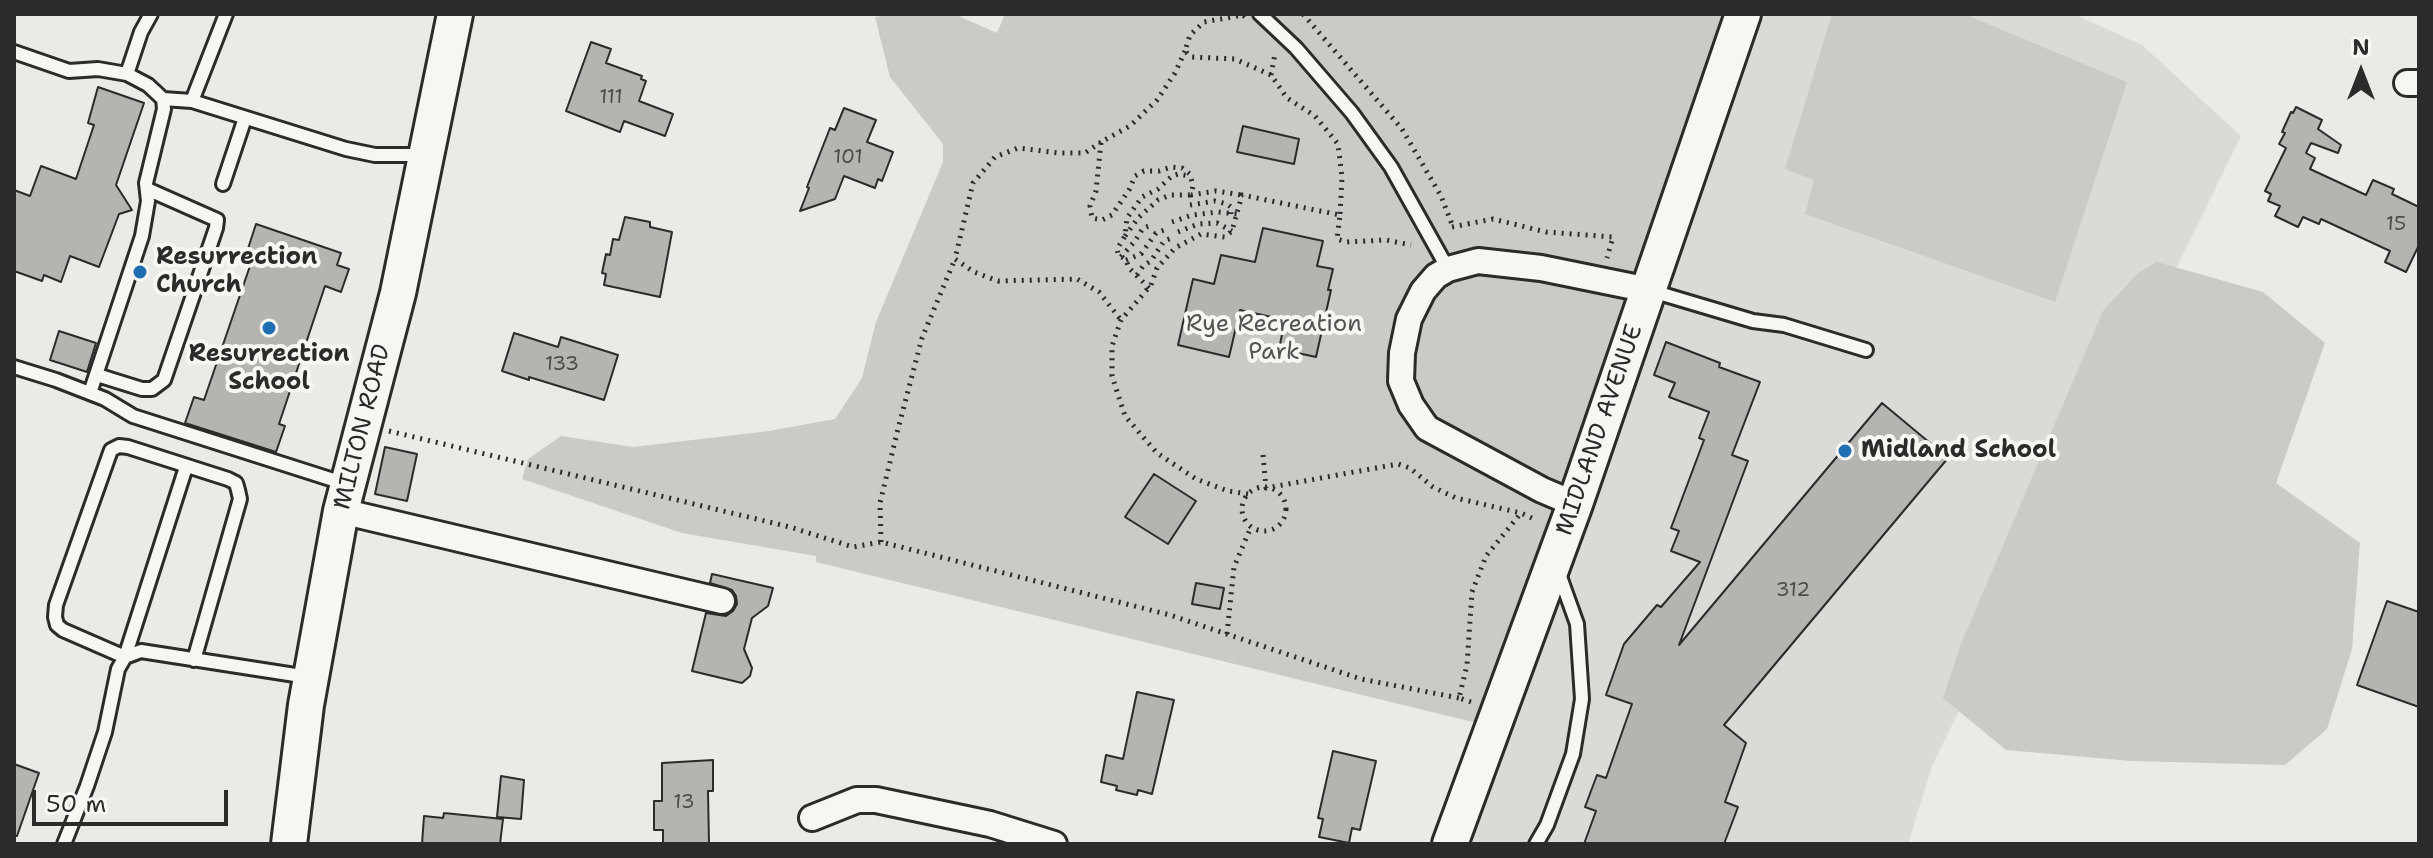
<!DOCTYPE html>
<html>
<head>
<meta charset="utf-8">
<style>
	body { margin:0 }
	#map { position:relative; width:2433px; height:858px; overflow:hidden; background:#eaeae6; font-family:"Shantell Sans",sans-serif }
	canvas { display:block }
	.frame { position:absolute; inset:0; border:16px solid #2b2b2b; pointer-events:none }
	.north { position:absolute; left:2321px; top:32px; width:80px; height:80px; -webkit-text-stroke:6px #f6f6f2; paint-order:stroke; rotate:0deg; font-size:22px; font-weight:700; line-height:32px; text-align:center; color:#2b2b2b }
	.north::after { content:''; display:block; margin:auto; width:28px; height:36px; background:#2b2b2b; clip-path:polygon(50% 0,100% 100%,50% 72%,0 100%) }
	.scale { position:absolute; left:32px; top:790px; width:196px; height:36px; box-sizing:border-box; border:4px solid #2b2b2b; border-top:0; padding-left:10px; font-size:24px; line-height:28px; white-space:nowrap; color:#2b2b2b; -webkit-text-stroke:6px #f6f6f2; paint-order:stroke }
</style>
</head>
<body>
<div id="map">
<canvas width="2433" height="858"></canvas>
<div class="frame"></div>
<div class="north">N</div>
<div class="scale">50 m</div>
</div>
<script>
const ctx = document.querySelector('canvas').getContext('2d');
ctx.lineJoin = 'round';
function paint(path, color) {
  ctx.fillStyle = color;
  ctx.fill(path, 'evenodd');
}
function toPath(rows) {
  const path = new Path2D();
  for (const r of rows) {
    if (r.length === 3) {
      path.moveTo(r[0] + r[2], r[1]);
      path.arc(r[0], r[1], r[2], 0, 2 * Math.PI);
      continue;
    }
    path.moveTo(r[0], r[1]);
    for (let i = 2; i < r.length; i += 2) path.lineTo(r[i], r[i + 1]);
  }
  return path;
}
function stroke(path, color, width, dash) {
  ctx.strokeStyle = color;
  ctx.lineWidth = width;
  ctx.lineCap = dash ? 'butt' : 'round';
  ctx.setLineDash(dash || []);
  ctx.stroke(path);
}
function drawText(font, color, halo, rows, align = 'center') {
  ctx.font = font + ' "Shantell Sans",sans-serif';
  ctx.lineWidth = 8;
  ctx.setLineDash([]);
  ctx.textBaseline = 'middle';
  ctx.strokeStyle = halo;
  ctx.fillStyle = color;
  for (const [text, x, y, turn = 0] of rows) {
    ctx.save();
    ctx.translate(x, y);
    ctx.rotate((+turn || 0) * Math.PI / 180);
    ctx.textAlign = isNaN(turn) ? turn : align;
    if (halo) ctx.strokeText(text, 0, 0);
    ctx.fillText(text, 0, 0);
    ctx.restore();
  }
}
paint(toPath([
	[1761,14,2074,14,2142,45,2241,136,1932,766,1908,844,1462,844]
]), '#dadad6');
paint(toPath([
	[891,14,954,14,997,33,1005,14,1734,14,1481,724,816,562,816,556,682,533,522,479,528,459,561,436,633,447,769,431,835,419,862,378,876,322,943,162,943,144,890,77,875,17],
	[1832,14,1964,14,2127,82,2055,302,1805,214,1814,180,1785,169],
	[2157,262,2263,292,2325,343,2276,483,2360,543,2352,649,2327,729,2285,765,2131,761,2006,750,1943,698,1961,644,2103,311,2137,274]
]), '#cacac7');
const building = toPath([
	[591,42,611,49,606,63,642,76,641,79,646,81,639,101,673,114,665,136,624,121,620,132,566,111,591,42],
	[98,87,144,103,116,185,132,210,119,214,99,267,70,256,61,282,44,275,42,281,14,271,14,190,30,196,41,166,76,179,94,125,88,123,98,87],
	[2296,107,2322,120,2318,129,2341,145,2338,153,2311,143,2306,153,2315,158,2310,169,2366,195,2373,180,2394,189,2392,194,2419,207,2419,245,2406,272,2385,262,2390,251,2321,219,2319,224,2303,217,2298,227,2275,216,2280,206,2268,201,2271,194,2265,191,2286,148,2279,144,2285,133,2282,132,2291,112,2293,113,2296,107],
	[844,108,876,120,867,142,893,152,882,181,878,179,875,188,844,176,835,199,800,211,809,188,807,187,830,128,835,130,844,108],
	[1243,126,1299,139,1294,164,1237,152,1243,126],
	[625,217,650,222,650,227,672,232,660,297,604,285,606,274,602,273,606,254,610,255,613,239,619,240,625,217],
	[256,224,341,253,337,265,349,269,341,292,325,286,279,424,285,426,276,452,185,423,194,397,204,400,251,263,244,261,256,224],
	[1263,228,1323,241,1317,266,1333,269,1328,290,1331,290,1316,357,1279,349,1285,320,1240,310,1229,357,1178,345,1193,279,1214,284,1221,255,1255,262,1263,228],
	[59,331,96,343,87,372,50,360,59,331],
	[514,333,558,347,561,337,618,355,604,400,529,377,529,380,502,371,514,333],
	[1666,342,1720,363,1719,367,1760,382,1732,455,1748,461,1679,645,1882,403,1948,458,1724,725,1746,743,1725,802,1738,807,1724,844,1584,844,1596,811,1585,807,1597,775,1606,778,1632,704,1606,695,1624,644,1657,605,1661,607,1700,562,1671,551,1679,531,1671,528,1704,440,1699,438,1709,412,1669,397,1675,383,1654,375,1666,342],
	[385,447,417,454,407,501,375,494,385,447],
	[1154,474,1196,501,1168,544,1125,517,1154,474],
	[712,574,773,588,768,606,752,618,744,649,752,668,750,676,742,683,692,671,706,613,726,616,733,611,737,604,736,596,732,590,710,583,712,574],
	[1196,583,1224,588,1220,609,1192,604,1196,583],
	[2387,601,2419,612,2419,707,2357,685,2387,601],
	[1137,692,1174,700,1152,794,1138,790,1137,795,1116,790,1117,786,1101,782,1106,755,1123,759,1137,692],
	[1333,751,1376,761,1360,830,1352,828,1349,843,1319,837,1323,819,1318,818,1333,751],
	[713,760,713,791,708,791,709,844,663,844,663,830,654,830,654,801,662,801,662,763,713,760],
	[14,764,39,773,17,836,14,836,14,764],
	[501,776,524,780,521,819,497,817,501,776],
	[444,813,503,819,500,844,422,844,424,816,443,818,444,813]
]);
paint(building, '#b4b4b1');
stroke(building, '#2b2b2b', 2);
const lane = toPath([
	[1260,14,1296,48,1352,113,1391,167,1448,269],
	[14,52,69,71,98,69,127,74,148,85,163,99,164,109,146,183,148,201,142,236,90,393],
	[127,74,141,32,151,14],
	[163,99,192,101,226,14],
	[192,101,346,149,375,155,425,155],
	[223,184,245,118],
	[1652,291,1753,321,1784,325,1866,350],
	[14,367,56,380,105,399,133,416,346,484],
	[97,375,142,389,152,389,164,380,216,228,217,220,147,189],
	[186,467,125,657,63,630,57,625,55,617,56,605,111,450,119,446,128,447,228,479,236,483,238,490,240,499,194,660],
	[64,844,87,786,105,732,118,669,125,657,141,651,308,677],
	[1536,844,1547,825,1573,754,1582,699,1577,624,1558,571]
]);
const street = toPath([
	[2407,83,2419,83],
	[1575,504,1542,490,1427,428,1411,405,1401,381,1402,353,1409,319,1423,291,1436,276,1448,269,1478,261,1541,268,1649,290],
	[341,511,722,601],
	[812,818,857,800,876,800,990,824,1054,844]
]);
const secondary = toPath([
	[289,844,306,705,341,511,398,293,455,14],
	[1450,844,1575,504,1743,14]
]);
stroke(lane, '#2b2b2b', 18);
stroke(street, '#2b2b2b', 30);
stroke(secondary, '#2b2b2b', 40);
stroke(toPath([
	[1303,14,1402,129,1441,196,1453,227],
	[1245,17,1243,15,1204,22,1190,35,1185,51,1191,57,1235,59,1271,75,1287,98,1315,116,1338,144,1342,177,1340,215],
	[1185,51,1175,73,1157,100,1130,126,1101,142,1096,191,1090,206,1092,218,1102,220,1112,215,1129,190,1135,176,1144,171,1159,171,1171,167,1182,168,1190,174,1193,186,1191,195,1216,191,1242,195],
	[1271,75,1275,54],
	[1101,142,1085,153,1058,153,1018,148,995,157,973,183,955,259,974,272,998,281,1077,279,1099,292,1121,320],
	[1190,205,1215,201,1227,204,1231,207,1231,214],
	[1172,222,1192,215,1218,212,1237,214],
	[1452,227,1493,219,1546,232,1613,237,1607,258],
	[1178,232,1198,224,1217,223,1232,231],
	[1125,236,1138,218,1158,200,1170,195,1190,195],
	[1121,257,1135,241,1143,228,1152,225],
	[1126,260,1141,254,1156,233,1167,229],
	[1137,275,1143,266,1151,261,1164,241,1172,238],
	[1149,288,1129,268,1126,260,1118,254,1117,249,1125,236,1127,218,1142,197,1158,189,1172,176,1178,174,1190,176],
	[389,431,790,527,853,547,881,542,1170,615,1361,679,1459,698],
	[1263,455,1266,488,1398,464,1410,468,1433,487,1456,498,1521,513,1536,520],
	[1264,509,22],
	[1248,494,1228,491,1196,479,1157,453,1125,416,1112,376,1112,346,1121,320,1151,285,1157,268,1175,248,1201,234,1225,237,1232,231,1242,195,1340,215,1337,239,1346,242,1386,240,1411,245],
	[881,542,880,503,898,429,922,338,955,259],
	[1227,634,1234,567,1251,527],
	[1471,702,1459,698,1467,665,1472,592,1486,556,1521,513]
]), '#2b2b2b', 5, [2, 6]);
stroke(lane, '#f6f6f2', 12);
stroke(street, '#f6f6f2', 24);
stroke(secondary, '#f6f6f2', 34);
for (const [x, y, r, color] of [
	[140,272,8,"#1f6fb2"],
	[269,328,8,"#1f6fb2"],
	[1845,451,8,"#1f6fb2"]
]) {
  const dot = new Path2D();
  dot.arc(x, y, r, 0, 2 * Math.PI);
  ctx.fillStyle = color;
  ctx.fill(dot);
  stroke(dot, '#f6f6f2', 3);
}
drawText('20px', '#4d4d4c', null, [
	["111",611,98],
	["101",848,158],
	["15",2396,225],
	["133",562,365],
	["312",1793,591],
	["13",684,803]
]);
drawText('bold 24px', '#2b2b2b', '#f6f6f2', [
	["Resurrection",156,258],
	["Church",156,286],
	["Resurrection",269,355,"center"],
	["School",269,383,"center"],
	["Midland School",1861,451]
], 'left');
drawText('24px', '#535352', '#f6f6f2', [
	["Rye Recreation",1274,325],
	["Park",1274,353]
]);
drawText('24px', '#2b2b2b', '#f6f6f2', [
	["MILTON ROAD",363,427,-76],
	["MIDLAND AVENUE",1600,430,-71]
]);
</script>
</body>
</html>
